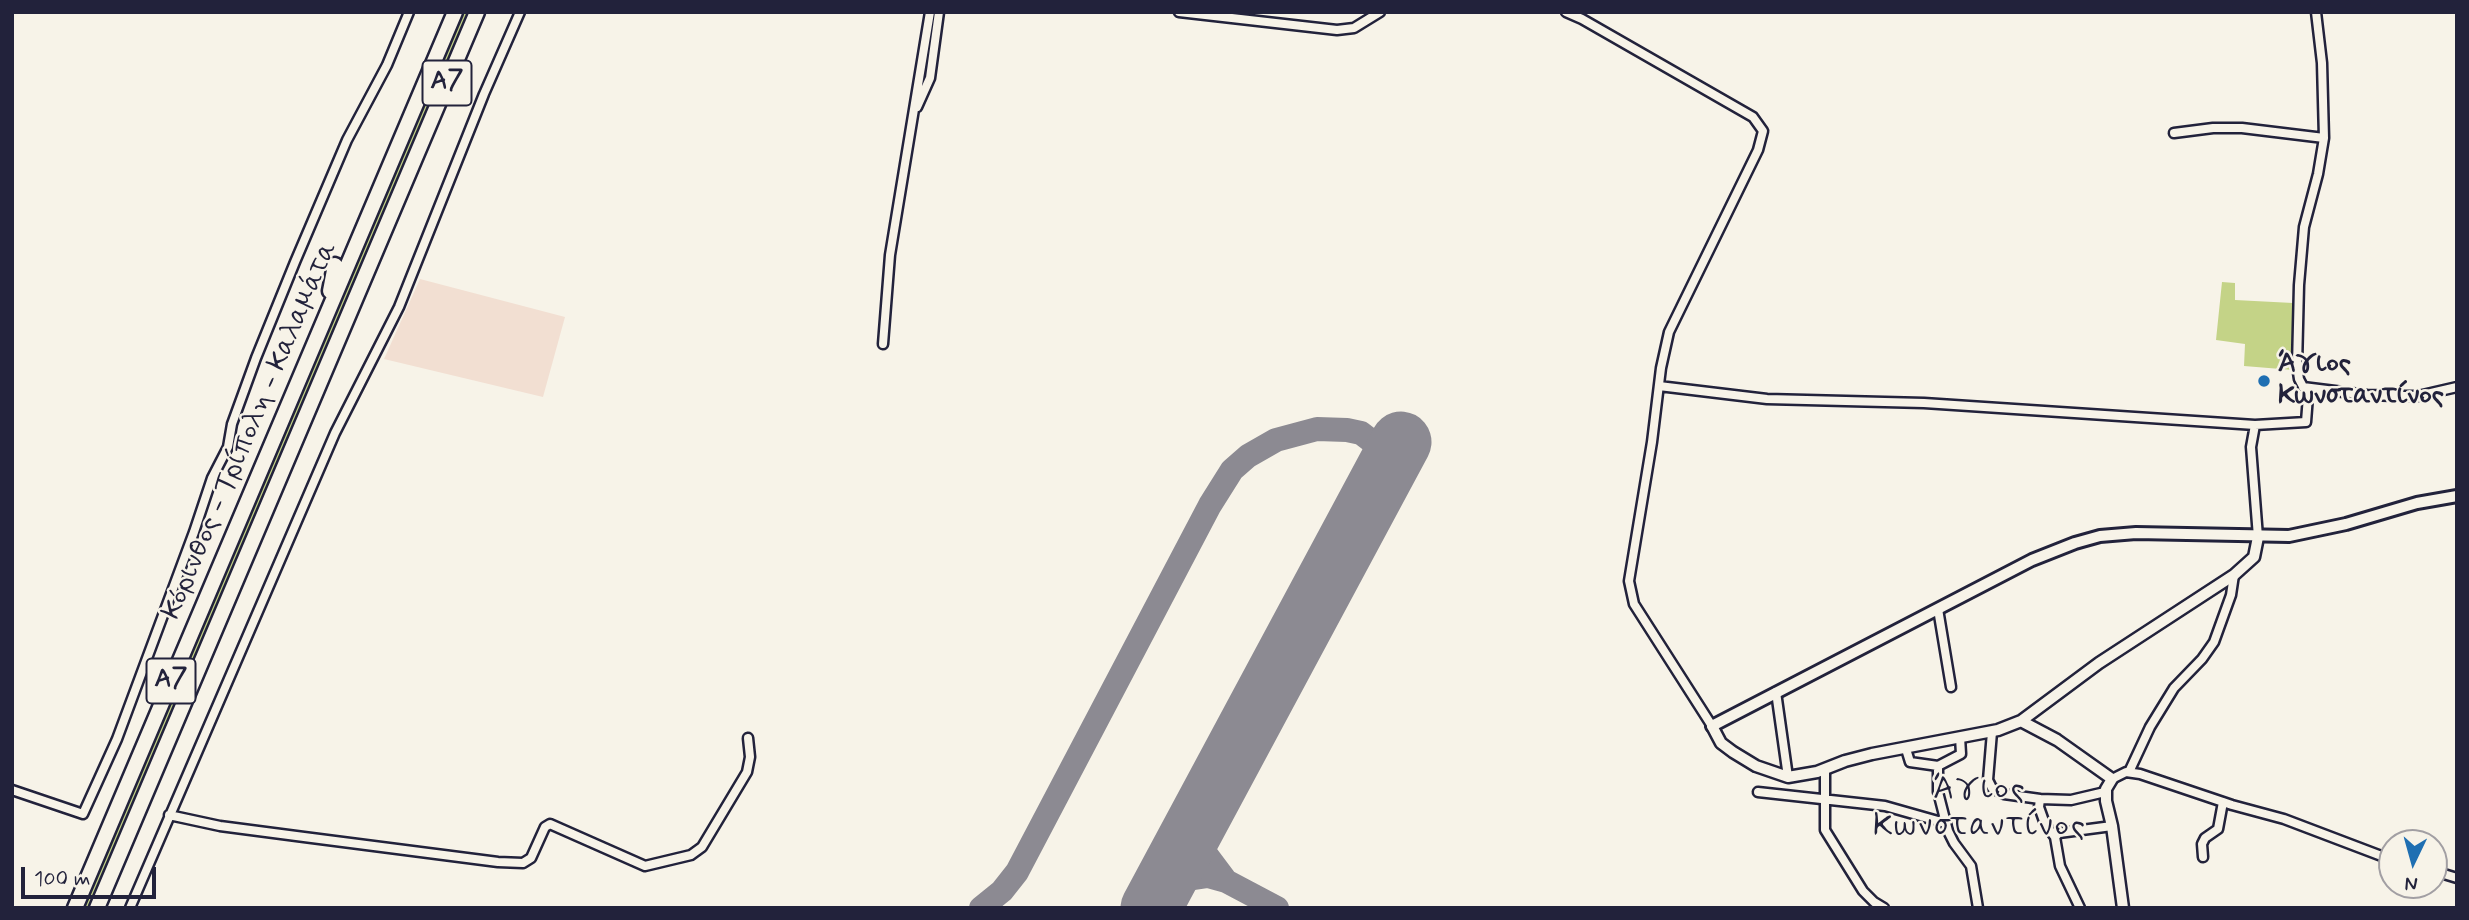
<!DOCTYPE html>
<html>
<head>
<meta charset="utf-8">
<style>
	body { margin:0 }
	#map { position:relative; width:2469px; height:920px; overflow:hidden; background:#f7f3e8; font-family:Mynerve,sans-serif }
	canvas { display:block }
	.frame { position:absolute; inset:0; border:14px solid #22223b; pointer-events:none }
	.north { position:absolute; left:2378px; top:829px; width:70px; height:70px; box-sizing:border-box; background:#f7f3e8; border:2px solid #a29fa3; border-radius:50%; rotate:185deg; font-size:19px; font-weight:700; line-height:28px; text-align:center; color:#22223b }
	.north::after { content:''; display:block; margin:auto; width:24px; height:32px; background:#1f6fb2; clip-path:polygon(50% 0,100% 100%,50% 72%,0 100%) }
	.scale { position:absolute; left:21px; top:867px; width:135px; height:32px; box-sizing:border-box; border:4px solid #22223b; border-top:0; padding-left:9px; font-size:21px; line-height:24px; white-space:nowrap; color:#22223b; -webkit-text-stroke:5px #f7f3e8; paint-order:stroke }
</style>
</head>
<body>
<div id="map">
<canvas width="2469" height="920"></canvas>
<div class="frame"></div>
<div class="north">N</div>
<div class="scale">100 m</div>
</div>
<script>
const ctx = document.querySelector('canvas').getContext('2d');
ctx.lineJoin = 'round';
function paint(path, color) {
  ctx.fillStyle = color;
  ctx.fill(path, 'evenodd');
}
function toPath(rows) {
  const path = new Path2D();
  for (const r of rows) {
    path.moveTo(r[0], r[1]);
    for (let i = 2; i < r.length; i += 2) path.lineTo(r[i], r[i + 1]);
  }
  return path;
}
function stroke(path, color, width, dash) {
  ctx.strokeStyle = color;
  ctx.lineWidth = width;
  ctx.lineCap = dash ? 'butt' : 'round';
  ctx.setLineDash(dash || []);
  ctx.stroke(path);
}
function drawText(font, color, halo, rows, align = 'center') {
  ctx.font = font + ' Mynerve,sans-serif';
  ctx.lineWidth = 5;
  ctx.setLineDash([]);
  ctx.textBaseline = 'middle';
  ctx.strokeStyle = halo;
  ctx.fillStyle = color;
  for (const [text, x, y, turn = 0] of rows) {
    ctx.save();
    ctx.translate(x, y);
    ctx.rotate((+turn || 0) * Math.PI / 180);
    ctx.textAlign = isNaN(turn) ? turn : align;
    if (halo) ctx.strokeText(text, 0, 0);
    ctx.fillText(text, 0, 0);
    ctx.restore();
  }
}
paint(toPath([
	[420,279,565,317,543,397,384,359]
]), '#f2dfd2');
paint(toPath([
	[463,12,468,12,410,150,89,908,83,908],
	[2222,282,2235,283,2235,300,2293,303,2293,370,2244,366,2245,344,2216,340]
]), '#c4d387');
stroke(toPath([
	[1201,814,1201,832,1205,853,1226,881],
	[1153,903,1164,891,1181,880,1208,876,1226,881,1277,908],
	[981,908,1002,891,1017,872,1210,505,1232,470,1248,456,1276,440,1317,429,1347,430,1361,433,1378,446,1385,471]
]), '#8c8a92', 24);
stroke(toPath([
	[1151,908,1401,442]
]), '#8c8a92', 61);
const minor = toPath([
	[1179,12,1337,30,1354,28,1380,12],
	[1566,12,1582,19,1753,117,1763,131,1758,150,1669,332,1661,368,1652,442,1629,581,1634,604,1712,726],
	[917,107,930,78,939,12],
	[2174,133,2213,128,2242,128,2324,138],
	[883,344,890,255,930,12],
	[1659,386,1767,399,1924,403,2255,425,2306,422,2308,396,2299,379,2297,366,2299,285,2304,227,2318,174,2324,138,2322,63,2316,12],
	[2303,387,2367,395,2397,396,2418,396,2457,387],
	[2255,425,2251,447,2258,537],
	[1938,609,1951,687],
	[1776,692,1788,777],
	[1992,732,1988,780,1992,788,2004,794,2040,799],
	[1960,737,1961,754,1938,766,1938,792,1948,831,1954,843,1971,866,1978,908],
	[1906,749,1910,762,1938,766],
	[1825,769,1825,830,1863,891,1874,902,1884,908],
	[2129,772,2150,727,2174,688,2202,659,2214,642,2231,595,2234,575],
	[2112,779,2126,772,2140,774,2232,805,2284,819,2392,860],
	[12,790,83,814,117,739,194,532,212,478,228,447,232,424,256,358,295,262,347,140,387,65,409,12],
	[1758,792,1885,806,1945,823],
	[169,815,220,826,304,837,498,862,523,863,531,858,545,827,550,824,645,866,691,855,702,847,747,772,750,757,748,738],
	[2055,837,2045,824,2039,807,2040,799,2071,800,2105,792],
	[2203,857,2202,844,2205,838,2218,829,2223,802],
	[2434,871,2457,878],
	[130,908,335,433,399,307,484,94,520,12],
	[2080,908,2060,866,2055,837,2059,833,2112,826]
]);
const tertiary = toPath([
	[2021,721,2057,740,2112,779,2106,789,2106,801,2112,826,2123,908],
	[1712,726,1721,743,1733,752,1756,766,1788,777,1817,772,1845,761,1872,754,1998,730,2021,721,2099,663,2234,575,2254,557,2258,537]
]);
const secondary = toPath([
	[1712,726,2032,560,2075,543,2100,536,2136,533,2289,536,2346,524,2417,503,2457,496]
]);
const motorway = toPath([
	[330,291,335,265],
	[75,908,455,12],
	[97,908,477,12]
]);
stroke(minor, '#22223b', 13);
stroke(tertiary, '#22223b', 15);
stroke(secondary, '#22223b', 16);
stroke(motorway, '#22223b', 19);
stroke(minor, '#f7f3e8', 8);
stroke(tertiary, '#f7f3e8', 10);
stroke(secondary, '#f7f3e8', 10);
stroke(motorway, '#f7f3e8', 14);
for (const [x, y, r, color] of [
	[2264,381,7,"#1f6fb2"]
]) {
  const dot = new Path2D();
  dot.arc(x, y, r, 0, 2 * Math.PI);
  ctx.fillStyle = color;
  ctx.fill(dot);
  stroke(dot, '#f7f3e8', 2.5);
}
for (const [x, y, w] of [
	[447,83,49],
	[171,681,49]
]) {
  const box = new Path2D();
  box.roundRect(x - w / 2, y - 22.5, w, 45, 5);
  ctx.fillStyle = '#f7f3e8';
  ctx.fill(box);
  stroke(box, '#22223b', 2);
}
drawText('bold 26px', '#22223b', null, [
	["Α7",447,83],
	["Α7",171,681]
]);
drawText('bold 28px', '#22223b', '#f7f3e8', [
	["Άγιος",2278,365],
	["Κωνσταντίνος",2278,397]
], 'left');
drawText('28px', '#22223b', '#f7f3e8', [
	["Κόρινθος - Τρίπολη - Καλαμάτα",251,431,-67]
]);
ctx.letterSpacing = '2px';
drawText('32px', '#22223b', '#f7f3e8', [
	["Άγιος",1980,791],
	["Κωνσταντίνος",1980,828]
]);
ctx.letterSpacing = '0px';
</script>
</body>
</html>
